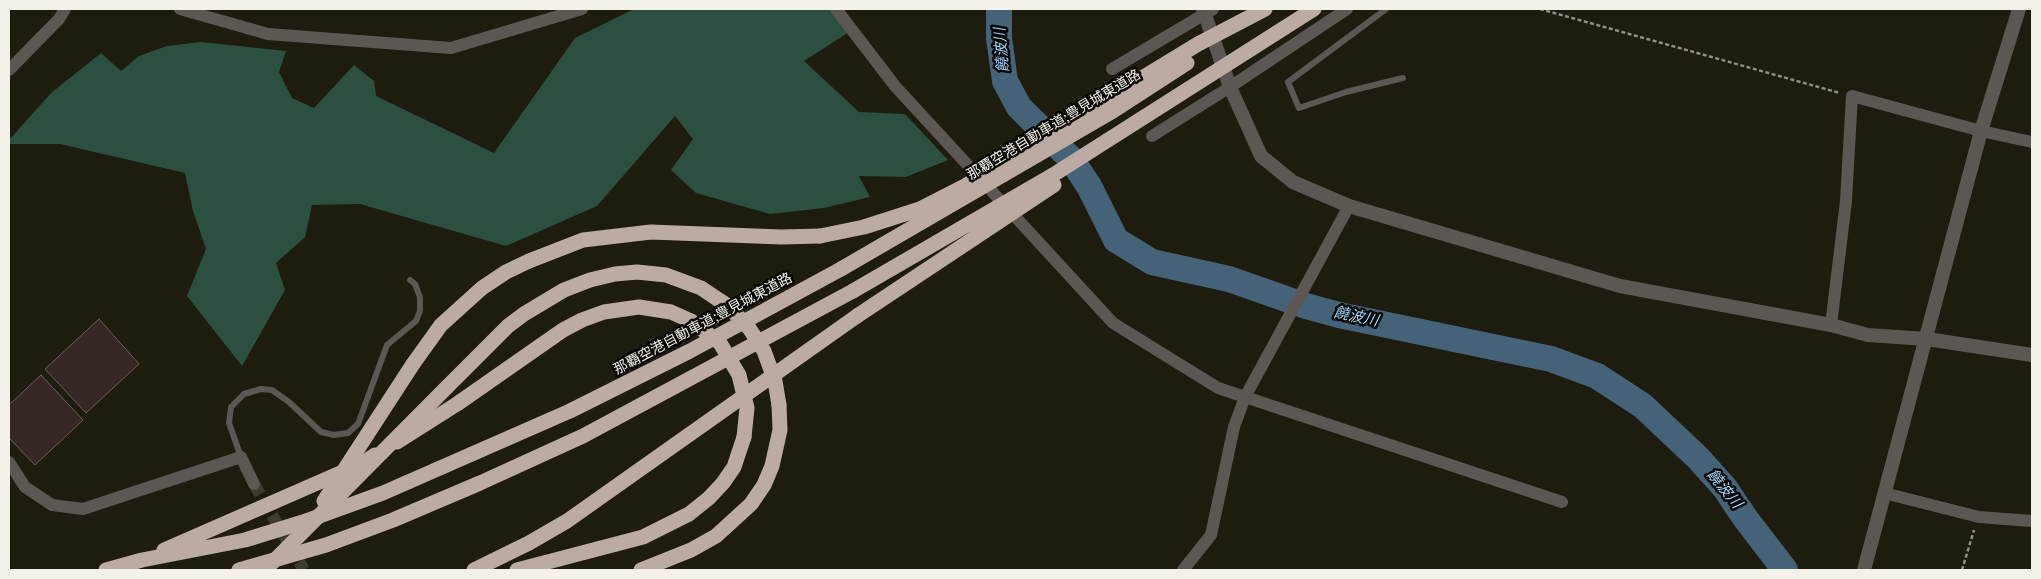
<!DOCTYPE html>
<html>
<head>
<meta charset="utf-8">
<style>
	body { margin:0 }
	#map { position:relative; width:2041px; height:579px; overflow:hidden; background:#1e1b0f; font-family:"PT Sans",sans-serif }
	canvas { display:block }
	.frame { position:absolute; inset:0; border:10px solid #f4f1e9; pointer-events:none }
</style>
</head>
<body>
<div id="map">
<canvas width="2041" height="579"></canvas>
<div class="frame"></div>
</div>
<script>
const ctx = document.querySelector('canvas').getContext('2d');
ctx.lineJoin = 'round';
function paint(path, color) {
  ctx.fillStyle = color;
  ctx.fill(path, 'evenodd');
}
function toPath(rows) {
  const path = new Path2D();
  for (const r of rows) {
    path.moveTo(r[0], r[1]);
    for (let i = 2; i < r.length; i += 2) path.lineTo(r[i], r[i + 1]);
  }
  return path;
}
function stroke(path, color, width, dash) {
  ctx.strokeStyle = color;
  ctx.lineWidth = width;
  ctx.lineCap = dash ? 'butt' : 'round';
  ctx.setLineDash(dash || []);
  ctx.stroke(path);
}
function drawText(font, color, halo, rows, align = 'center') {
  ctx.font = font + ' "PT Sans","Noto Sans JP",sans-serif';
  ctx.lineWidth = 5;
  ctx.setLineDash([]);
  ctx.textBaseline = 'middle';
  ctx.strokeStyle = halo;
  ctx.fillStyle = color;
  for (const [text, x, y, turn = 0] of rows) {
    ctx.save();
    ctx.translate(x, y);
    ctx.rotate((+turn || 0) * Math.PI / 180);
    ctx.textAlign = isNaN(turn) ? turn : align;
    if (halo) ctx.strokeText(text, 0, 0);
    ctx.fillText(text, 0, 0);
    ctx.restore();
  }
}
paint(toPath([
	[634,9,830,9,849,32,804,61,859,112,905,114,948,160,906,177,859,176,870,197,824,208,770,214,696,193,671,170,693,139,675,116,597,206,506,246,360,204,312,205,305,237,276,263,285,290,242,366,187,296,206,249,193,211,185,173,60,144,9,144,9,140,51,93,101,53,121,71,139,56,167,46,201,42,286,51,279,72,292,98,314,108,354,65,374,81,376,96,494,153,575,38]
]), '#2c503f');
stroke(toPath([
	[999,9,999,38,1005,81,1019,107,1071,159,1089,186,1116,240,1152,262,1229,279,1306,306,1339,315,1551,359,1597,376,1643,406,1698,458,1725,488,1745,518,1785,570]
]), '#446278', 26);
const building = toPath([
	[99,319,139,364,86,413,45,369,99,319],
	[41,375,83,420,35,465,9,438,9,405,41,375]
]);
paint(building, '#352724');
stroke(building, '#6f5f5c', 1);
stroke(toPath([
	[254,484,304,570]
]), '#3e3b30', 12, [12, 6]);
stroke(toPath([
	[1540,9,1840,93],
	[1962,570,1974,530]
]), '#928f86', 2.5, [4, 2.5]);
stroke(toPath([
	[1386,9,1288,82,1299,108,1346,92,1403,78],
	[241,457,229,423,231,407,244,394,261,389,272,390,289,402,321,432,334,435,348,433,358,424,387,345,416,321,420,311,420,297,415,284,410,280]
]), '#5d5753', 6);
stroke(toPath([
	[180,9,268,34,451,48,582,9],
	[836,9,895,86,1113,323,1218,388,1562,502],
	[1112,69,1213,9],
	[9,70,59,19,65,9],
	[1152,136,1230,87,1347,9],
	[1831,325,1846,201,1852,96,1981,131,2032,142],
	[9,462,25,487,52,505,83,509,241,457,254,484],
	[1884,493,1979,517,2032,521],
	[1183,570,1211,535,1234,427,1245,397,1349,206]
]), '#5d5753', 12);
stroke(toPath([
	[1203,9,1230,87,1261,156,1293,182,1349,206,1620,286,1831,325,1868,335,1927,339,2032,355],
	[1864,570,1981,131,2019,9]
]), '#5d5753', 14);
stroke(toPath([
	[413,364,441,325,482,288,506,272,529,261,583,240,651,232,781,237,820,236],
	[447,387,508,326,524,314,564,290,590,280,615,274,637,272,666,275,701,288,728,306],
	[397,442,457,404,563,330,582,320,604,312,639,307,671,312,691,321],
	[164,550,363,463,375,455],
	[106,570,142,560,245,540,303,522,383,493,570,411,690,351,841,269],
	[239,570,326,545,393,520,480,483,583,436,853,291],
	[474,570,529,543,567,521,857,316],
	[517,570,643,537,689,514,709,498,723,483,734,467,744,437],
	[641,570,691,550,716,536,751,504,764,485,772,466,780,430,779,405]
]), '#bbaba2', 15);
stroke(toPath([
	[820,236,864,227,920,209,965,186,1198,44,1265,9],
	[841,269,1113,111,1187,63],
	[853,291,1053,175,1314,9],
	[728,306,749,328,764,351,775,381,779,405],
	[857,316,1054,185],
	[691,321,720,343,739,375,747,408,744,437],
	[324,501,413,364],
	[265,570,447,387]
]), '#bbaba2', 15);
drawText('14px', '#f4f1e9', '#070603', [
	["那覇空港自動車道;豊見城東道路",1054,125,-31],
	["那覇空港自動車道;豊見城東道路",703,324,-28]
]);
drawText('italic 15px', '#9cd3fc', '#070603', [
	["饒波川",1002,50,-95],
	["饒波川",1356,317,12],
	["饒波川",1724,489,51]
]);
</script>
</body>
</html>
